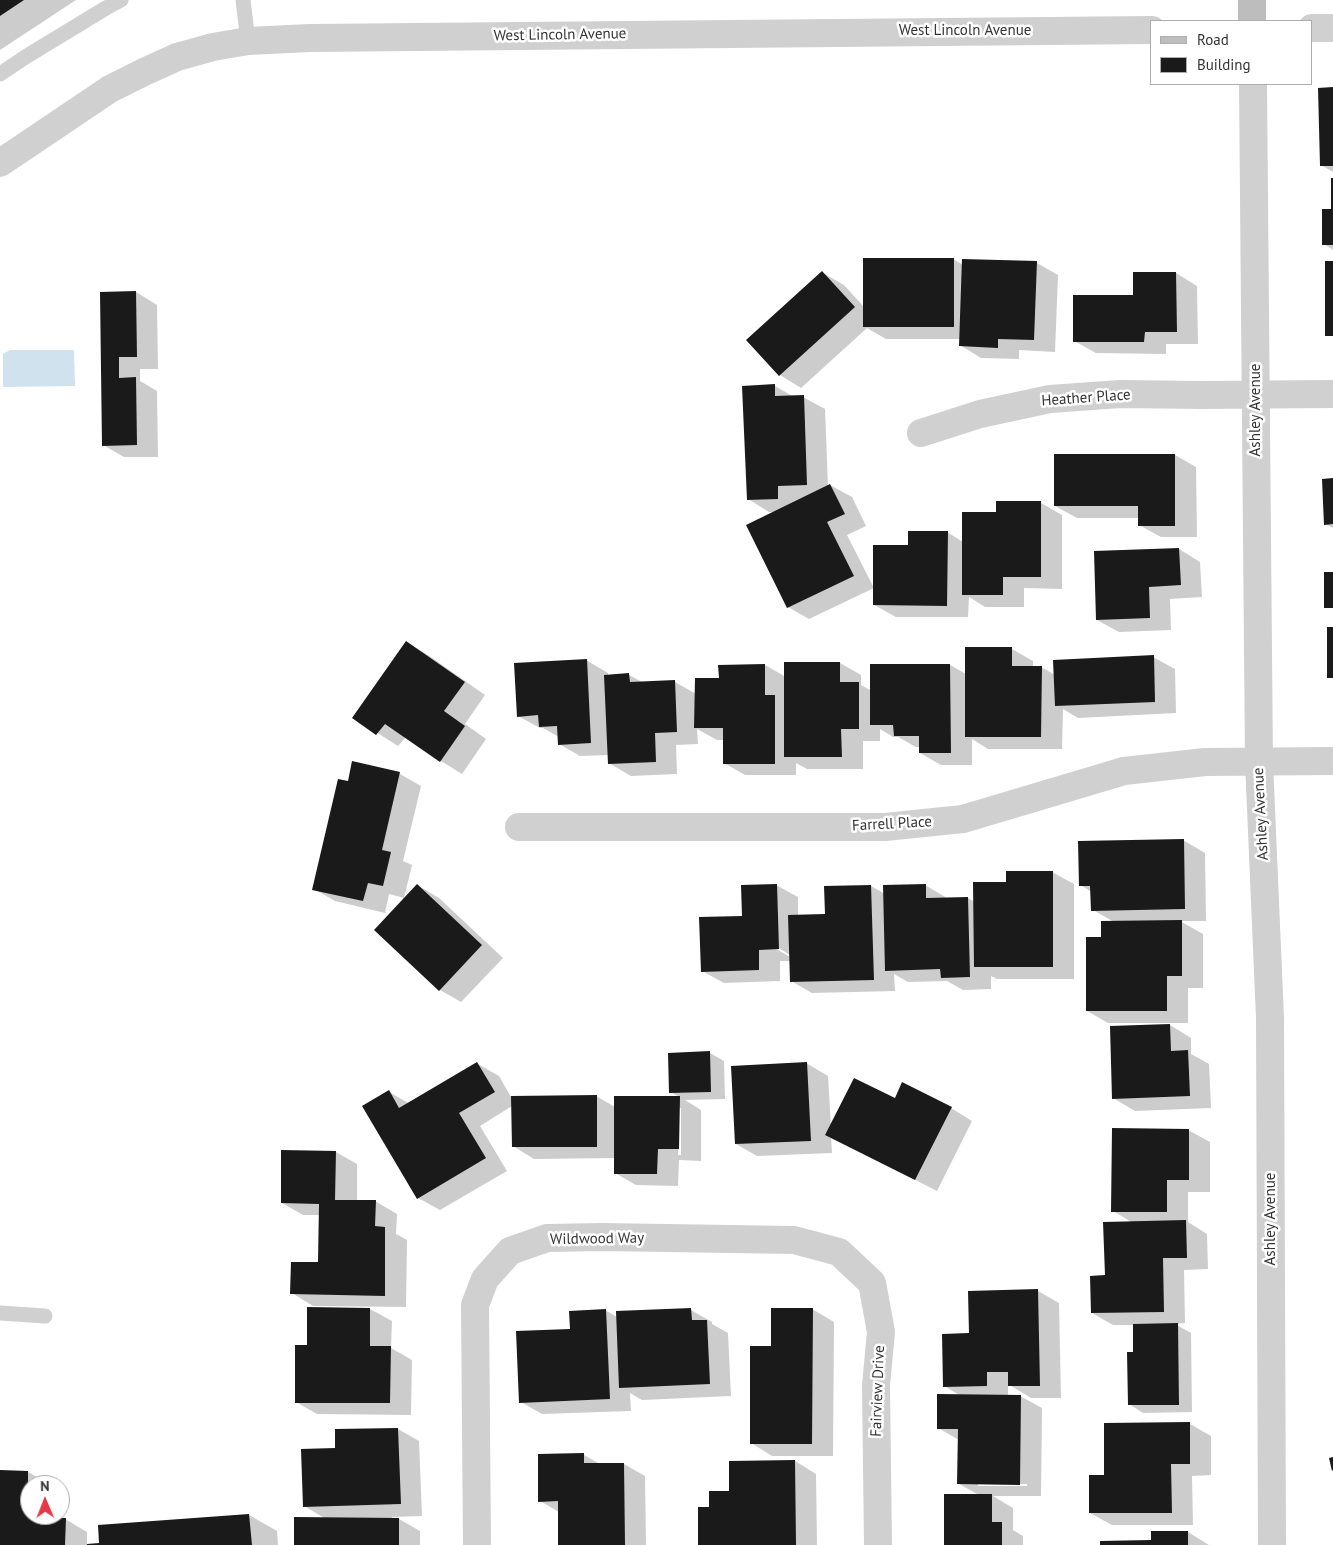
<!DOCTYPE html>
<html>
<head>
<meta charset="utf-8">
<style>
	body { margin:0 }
	#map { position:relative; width:1333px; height:1545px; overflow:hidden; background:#fff; font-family:"PT Sans",sans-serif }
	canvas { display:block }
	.legend { position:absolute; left:1150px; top:20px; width:162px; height:65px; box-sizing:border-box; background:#fff; border:1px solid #adadad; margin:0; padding:6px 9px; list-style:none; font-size:15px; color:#333 }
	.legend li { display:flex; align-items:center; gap:10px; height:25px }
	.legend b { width:25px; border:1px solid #adadad }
	.north { position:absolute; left:20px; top:1475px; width:50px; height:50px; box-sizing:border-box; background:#fff; border:1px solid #adadad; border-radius:50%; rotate:359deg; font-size:14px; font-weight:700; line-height:20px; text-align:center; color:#333 }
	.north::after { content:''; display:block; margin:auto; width:18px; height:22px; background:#e63946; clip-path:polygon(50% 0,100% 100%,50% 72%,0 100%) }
</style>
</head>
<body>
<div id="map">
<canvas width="1333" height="1545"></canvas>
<ul class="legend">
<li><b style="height:6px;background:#bdbdbd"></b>Road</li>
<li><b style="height:14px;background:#1a1a1a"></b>Building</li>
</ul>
<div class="north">N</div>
</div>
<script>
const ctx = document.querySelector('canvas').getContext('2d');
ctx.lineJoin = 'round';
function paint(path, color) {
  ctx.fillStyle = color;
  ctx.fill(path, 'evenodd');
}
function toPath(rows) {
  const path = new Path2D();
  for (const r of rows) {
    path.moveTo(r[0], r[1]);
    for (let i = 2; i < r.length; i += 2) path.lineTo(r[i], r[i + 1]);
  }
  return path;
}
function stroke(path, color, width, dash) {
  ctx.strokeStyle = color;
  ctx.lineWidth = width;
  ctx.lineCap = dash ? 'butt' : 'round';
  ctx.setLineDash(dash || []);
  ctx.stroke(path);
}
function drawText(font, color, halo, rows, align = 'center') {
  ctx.font = font + ' "PT Sans",sans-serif';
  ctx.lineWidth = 5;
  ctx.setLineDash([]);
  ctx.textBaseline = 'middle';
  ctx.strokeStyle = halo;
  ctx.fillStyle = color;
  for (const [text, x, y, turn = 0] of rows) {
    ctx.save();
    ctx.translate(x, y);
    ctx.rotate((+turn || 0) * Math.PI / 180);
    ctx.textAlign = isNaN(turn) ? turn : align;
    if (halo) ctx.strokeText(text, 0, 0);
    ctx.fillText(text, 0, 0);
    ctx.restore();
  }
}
paint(toPath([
	[10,350,74,350,75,386,3,387,3,354]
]), '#cfe2ee');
paint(toPath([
	[0,0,76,0,0,50],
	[1333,89,1333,172,1321,165],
	[1333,179,1333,250,1324,244,1332,210],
	[953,259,963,265,1037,263,1058,275,1055,352,1019,350,1019,359,981,358,960,345,960,339,886,339,867,328,801,388,780,375,748,341,823,273,844,285,864,307],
	[1176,273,1197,286,1198,344,1166,344,1166,354,1096,353,1074,341,1134,296],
	[136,292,157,305,158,369,140,369,140,381,157,391,158,457,124,457,103,445,101,293],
	[775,386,794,397,803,397,825,409,828,486,830,485,852,497,866,526,847,535,874,588,909,546,947,532,963,542,998,513,1041,503,1062,515,1062,589,1024,588,1024,607,985,607,969,597,968,617,896,617,874,605,874,588,809,619,788,607,776,512,769,512,748,499],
	[1055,455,1175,455,1196,467,1197,537,1161,537,1139,525,1139,518,1077,518,1055,506],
	[1333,480,1333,528,1325,524],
	[1179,549,1200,562,1202,597,1170,599,1171,630,1119,632,1097,620],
	[407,643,428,655,485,695,465,724,486,739,462,774,441,761,406,737,398,746,354,718],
	[1012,649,1033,661,1033,667,1041,667,1055,675,1153,657,1175,669,1176,713,1078,718,1063,709,1062,749,988,749,972,739,972,765,941,765,920,753,920,747,916,747,898,737,893,737,880,729,880,741,863,741,863,769,807,769,796,763,796,775,745,775,724,763,724,740,717,740,697,729,698,744,676,745,677,774,631,776,609,763,609,755,580,756,559,744,559,737,543,728,540,728,518,716,586,660,608,673,608,676,629,675,644,683,675,682,696,694,720,679,765,665,786,677,840,663,861,675,861,685,872,691,871,665,950,665,966,674],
	[400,774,421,786,403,861,412,865,404,898,389,894,385,913,335,901,314,889,349,782],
	[1183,840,1205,853,1206,921,1180,921,1203,934,1203,988,1188,988,1188,1023,1108,1023,1087,1011,1102,938,1114,922,1093,910,1092,892,1080,885],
	[1052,872,1074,884,1074,979,997,979,991,976,991,989,963,990,947,981,908,982,894,974,895,991,812,993,791,981,791,961,780,961,780,981,724,983,702,971,743,917,776,885,798,897,798,916,826,915,871,886,885,894,925,885,947,898,968,898,975,902,1007,883],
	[774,945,790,955,790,957,773,947],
	[417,885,439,898,503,958,461,1002,440,990],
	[1170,1025,1191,1038,1191,1054,1209,1064,1211,1108,1135,1111,1113,1098],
	[710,1053,724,1061,725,1099,685,1100,701,1110,701,1161,679,1160,678,1186,636,1185,615,1173,615,1158,534,1159,513,1146,512,1106,480,1126,507,1171,440,1210,418,1198,389,1092,410,1104,478,1064,499,1076,511,1097,596,1096,615,1107,680,1097,670,1092],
	[679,1108,681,1108,681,1155,678,1155],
	[806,1063,828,1076,831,1127,895,1100,951,1108,972,1121,937,1191,831,1137,832,1153,757,1156,736,1144],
	[1188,1130,1210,1142,1210,1192,1188,1192,1188,1222,1207,1234,1208,1269,1184,1270,1185,1323,1175,1324,1191,1333,1192,1412,1143,1413,1129,1404,1135,1354,1135,1325,1113,1325,1092,1313,1106,1276,1133,1223,1113,1211],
	[336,1152,357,1164,357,1201,375,1201,397,1214,396,1234,407,1240,406,1307,313,1306,292,1293,319,1264,320,1215,303,1215,282,1203],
	[1038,1291,1059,1303,1061,1398,1031,1398,1008,1384,1008,1396,1020,1396,1042,1408,1041,1496,993,1496,1013,1508,1013,1530,1023,1536,1023,1545,945,1545,979,1495,959,1484,959,1440,938,1428,961,1396,944,1386,970,1335],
	[978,1483,1027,1484,1027,1486,978,1486],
	[308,1309,370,1309,392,1321,391,1348,412,1360,411,1415,317,1414,296,1402,308,1347],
	[812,1309,834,1322,833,1456,772,1456,751,1443,773,1347],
	[605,1310,617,1317,691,1310,712,1322,712,1324,728,1333,731,1396,642,1400,630,1393,631,1411,542,1414,521,1402,571,1330],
	[1190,1424,1211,1436,1211,1475,1192,1476,1193,1525,1112,1525,1090,1513,1106,1476],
	[398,1429,419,1441,422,1516,392,1517,392,1519,399,1519,420,1531,420,1545,295,1545,326,1519,304,1506,337,1449],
	[584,1455,600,1464,624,1464,645,1476,646,1545,559,1545,559,1512,540,1501],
	[795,1461,816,1474,817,1545,699,1545,710,1508,730,1493],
	[0,1472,28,1472,50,1484,30,1485,30,1515,49,1515,49,1519,65,1519,87,1532,87,1545,100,1544,249,1515,277,1531,278,1545,0,1545],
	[1188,1532,1209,1545,1102,1545,1152,1542]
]), '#0003');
paint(toPath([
	[0,0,24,0,0,16],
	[1333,87,1333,166,1320,166,1318,88],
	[1331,178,1333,178,1333,245,1322,245,1322,209,1331,209],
	[863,258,954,258,954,327,863,327],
	[962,259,1037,261,1034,340,998,339,998,348,959,346],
	[1325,261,1333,261,1333,336,1325,336],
	[822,271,855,307,779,376,746,340],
	[1133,272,1176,272,1177,332,1145,332,1144,342,1073,342,1073,295,1133,295],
	[136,291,137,357,119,357,119,378,136,377,137,445,102,446,100,292],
	[775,384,775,396,804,395,807,485,778,486,778,499,747,500,742,386],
	[1054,454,1175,454,1175,526,1138,526,1138,506,1054,506],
	[1333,478,1333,524,1324,525,1322,479],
	[830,484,845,514,827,522,854,576,787,608,746,525],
	[996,501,1041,501,1041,577,1003,577,1003,595,962,595,962,512,996,512],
	[908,531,948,531,947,606,873,605,873,545,908,545],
	[1179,548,1181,585,1149,587,1150,618,1096,620,1094,551],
	[1324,572,1333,572,1333,608,1324,608],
	[1327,627,1333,627,1333,678,1327,678],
	[406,641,465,682,444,711,465,726,440,762,385,724,376,735,352,718],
	[965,647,1012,647,1012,666,1042,666,1041,737,965,737],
	[1154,655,1155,702,1055,706,1053,660],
	[587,659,591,743,558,745,557,726,539,727,538,715,517,717,514,663],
	[784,662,840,662,840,682,859,682,859,729,841,729,842,757,784,757],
	[765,664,765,695,775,695,775,764,723,764,723,728,694,728,695,678,719,678,718,665],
	[870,664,950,664,951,753,919,753,919,736,894,736,893,725,870,725],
	[629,673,630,682,675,680,677,732,655,733,656,762,608,764,604,675],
	[352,761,400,772,382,850,391,852,383,886,368,883,363,901,312,890,338,779,348,781],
	[1184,839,1185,909,1091,911,1090,886,1079,886,1078,841],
	[1006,871,1053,871,1053,967,974,967,973,882,1006,882],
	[417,884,482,945,439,991,374,930],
	[777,884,779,949,759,950,759,970,701,972,699,917,742,916,741,885],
	[926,884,926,898,968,897,970,977,941,978,940,969,885,971,883,885],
	[871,885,874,980,790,982,788,915,825,914,824,886],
	[1182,920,1182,976,1167,976,1167,1011,1086,1011,1086,937,1101,937,1101,921],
	[1170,1024,1171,1051,1188,1050,1190,1096,1112,1099,1110,1026],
	[710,1051,711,1092,669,1093,668,1053],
	[477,1062,495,1092,459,1113,486,1158,417,1199,362,1106,389,1090,399,1108],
	[807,1062,811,1141,735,1144,731,1066],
	[854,1078,895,1098,902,1082,952,1107,915,1180,825,1135],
	[597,1095,597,1147,512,1147,511,1096],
	[614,1096,680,1096,679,1149,658,1149,657,1174,614,1174],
	[1112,1128,1189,1129,1189,1180,1167,1180,1167,1212,1111,1212],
	[281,1150,336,1151,335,1200,376,1200,375,1226,385,1227,385,1296,290,1294,291,1262,318,1262,319,1204,281,1203],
	[1186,1220,1187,1258,1163,1258,1164,1312,1091,1313,1090,1276,1105,1275,1103,1222],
	[1038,1289,1040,1386,1008,1386,1008,1372,987,1372,987,1386,943,1387,942,1334,969,1333,968,1291],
	[307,1307,370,1308,370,1346,391,1346,390,1403,295,1403,295,1345,307,1345],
	[691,1308,692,1320,707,1320,710,1384,619,1388,616,1311],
	[771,1308,813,1308,812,1444,750,1444,750,1346,771,1346],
	[606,1309,610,1399,519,1403,516,1331,570,1329,569,1311],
	[1178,1323,1179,1405,1128,1405,1127,1352,1133,1352,1133,1324],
	[937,1394,1021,1395,1020,1485,957,1484,958,1429,937,1429],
	[1190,1422,1190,1464,1171,1464,1172,1513,1089,1513,1089,1475,1104,1475,1104,1423],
	[398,1428,401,1504,303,1507,301,1449,335,1448,335,1429],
	[584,1453,584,1463,624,1463,625,1545,558,1545,558,1501,538,1502,538,1454],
	[1333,1457,1333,1470,1332,1471,1329,1458],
	[795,1460,796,1545,698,1545,698,1507,709,1507,709,1491,729,1491,729,1461],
	[0,1470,28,1471,28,1517,66,1518,65,1545,0,1545],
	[944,1494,992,1494,992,1522,1002,1522,1002,1545,944,1545],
	[249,1514,252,1545,87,1545,87,1544,99,1543,98,1525],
	[294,1517,399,1518,399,1545,294,1545],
	[1151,1531,1188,1531,1188,1545,1100,1545,1100,1541,1151,1540]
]), '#1a1a1a');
stroke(toPath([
	[243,0,248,41],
	[0,74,27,56,106,8,121,0],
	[0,1313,45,1316]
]), '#d0d0d0', 15);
stroke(toPath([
	[1312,28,1333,28],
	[1253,84,1259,762,1270,1018,1272,1545],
	[0,163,110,89,144,72,177,57,213,47,248,41,310,38,1152,30],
	[921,433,980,414,1050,399,1120,394,1202,395,1333,394],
	[519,827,885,827,963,819,1124,771,1205,762,1333,761],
	[477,1545,475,1305,485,1279,510,1251,547,1238,602,1237,794,1240,839,1252,872,1283,881,1332,876,1385,878,1545]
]), '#d0d0d0', 28);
stroke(toPath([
	[1252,0,1252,21]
]), '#bdbdbd', 28);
drawText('15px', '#333', '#fff', [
	["West Lincoln Avenue",965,31],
	["West Lincoln Avenue",560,35,-1],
	["Heather Place",1086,398,-4],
	["Ashley Avenue",1256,410,-90],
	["Ashley Avenue",1261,814,-93],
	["Farrell Place",892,824,-3],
	["Ashley Avenue",1271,1219,-90],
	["Wildwood Way",597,1239,-1],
	["Fairview Drive",878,1391,-88]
]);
</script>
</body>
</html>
